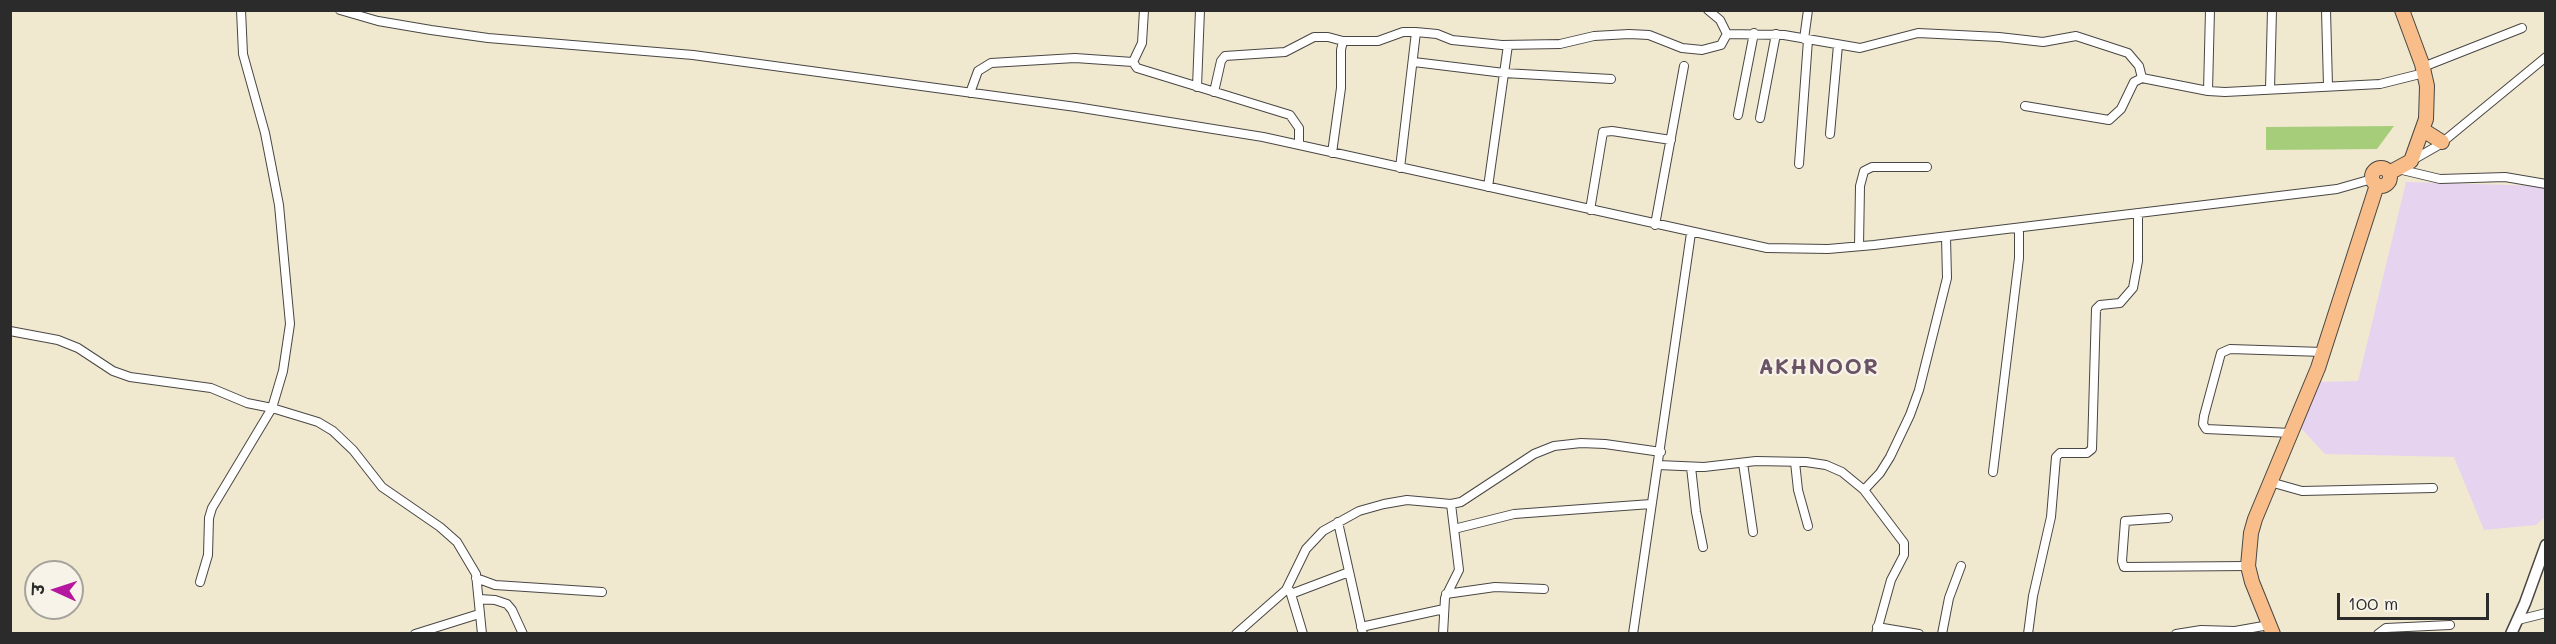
<!DOCTYPE html>
<html>
<head>
<meta charset="utf-8">
<style>
	body { margin:0 }
	#map { position:relative; width:2556px; height:644px; overflow:hidden; background:#f1e8d0; font-family:Mali,"Playpen Sans Deva",sans-serif }
	canvas { display:block }
	.frame { position:absolute; inset:0; border:12px solid #2b2b2b; pointer-events:none }
	.north { position:absolute; left:24px; top:560px; width:60px; height:60px; box-sizing:border-box; background:#f7f3e8; border:2px solid #a5a39c; border-radius:50%; rotate:273deg; font-size:16px; font-weight:700; line-height:24px; text-align:center; color:#2b2b2b }
	.north::after { content:''; display:block; margin:auto; width:21px; height:27px; background:#b5179e; clip-path:polygon(50% 0,100% 100%,50% 72%,0 100%) }
	.scale { position:absolute; left:2337px; top:593px; width:152px; height:27px; box-sizing:border-box; border:3px solid #2b2b2b; border-top:0; padding-left:8px; font-size:18px; line-height:21px; white-space:nowrap; color:#2b2b2b; -webkit-text-stroke:4px #f7f3e8; paint-order:stroke }
</style>
</head>
<body>
<div id="map">
<canvas width="2556" height="644"></canvas>
<div class="frame"></div>
<div class="north">उ</div>
<div class="scale">100 m</div>
</div>
<script>
const ctx = document.querySelector('canvas').getContext('2d');
ctx.lineJoin = 'round';
function paint(path, color) {
  ctx.fillStyle = color;
  ctx.fill(path, 'evenodd');
}
function toPath(rows) {
  const path = new Path2D();
  for (const r of rows) {
    if (r.length === 3) {
      path.moveTo(r[0] + r[2], r[1]);
      path.arc(r[0], r[1], r[2], 0, 2 * Math.PI);
      continue;
    }
    path.moveTo(r[0], r[1]);
    for (let i = 2; i < r.length; i += 2) path.lineTo(r[i], r[i + 1]);
  }
  return path;
}
function stroke(path, color, width, dash) {
  ctx.strokeStyle = color;
  ctx.lineWidth = width;
  ctx.lineCap = dash ? 'butt' : 'round';
  ctx.setLineDash(dash || []);
  ctx.stroke(path);
}
function drawText(font, color, halo, rows, align = 'center') {
  ctx.font = font + ' Mali,sans-serif';
  ctx.lineWidth = 4.5;
  ctx.setLineDash([]);
  ctx.textBaseline = 'middle';
  ctx.strokeStyle = halo;
  ctx.fillStyle = color;
  for (const [text, x, y, turn = 0] of rows) {
    ctx.save();
    ctx.translate(x, y);
    ctx.rotate((+turn || 0) * Math.PI / 180);
    ctx.textAlign = isNaN(turn) ? turn : align;
    if (halo) ctx.strokeText(text, 0, 0);
    ctx.fillText(text, 0, 0);
    ctx.restore();
  }
}
paint(toPath([
	[2406,182,2545,186,2546,516,2536,525,2484,530,2454,457,2325,454,2300,427,2318,382,2358,381]
]), '#e6d3f0');
paint(toPath([
	[2394,126,2377,149,2266,150,2266,127]
]), '#a6ce7a');
const minor = toPath([
	[241,10,243,54,265,133,279,205,290,324,283,371,272,408,318,422,333,431,353,450,382,487,440,527,457,542,476,574,482,634],
	[340,10,378,21,431,30,488,38,693,55,1076,107,1263,137,1767,248,1828,249,1874,245,2337,189,2372,179],
	[1144,10,1142,43,1133,62,1137,68,1290,115,1299,128,1299,145],
	[2326,10,2328,86],
	[1727,34,1784,35,1860,48,1918,33,1999,37,2043,42,2076,36,2128,53,2139,66,2142,78],
	[1804,39,1808,10],
	[1414,62,1504,73,1611,79],
	[2423,67,2522,28],
	[1197,87,1200,10],
	[2270,89,2272,10],
	[2208,91,2210,10],
	[1214,92,1221,61,1225,56,1285,52,1314,37,1328,37,1343,41],
	[970,93,978,71,991,63,1075,58,1133,62],
	[2025,106,2109,120,2121,109,2134,82,2142,78,2208,91,2225,92,2380,84,2424,73],
	[1738,115,1754,33],
	[1760,118,1776,34],
	[1830,134,1838,45],
	[1332,153,1341,88,1341,50,1343,41,1378,41,1403,32,1416,32,1437,34,1452,40,1502,45,1560,44,1594,36,1629,34,1649,35,1682,48,1702,50,1721,45,1727,34,1720,20,1708,10],
	[2411,161,2439,145,2546,57],
	[1799,164,1808,40],
	[1400,168,1416,32],
	[2398,169,2440,179,2505,177,2546,184],
	[1488,187,1508,45],
	[1590,210,1603,132,1612,131,1671,140],
	[1655,225,1684,66],
	[1859,246,1860,186,1864,171,1872,167,1927,167],
	[10,331,58,340,78,348,113,371,130,377,211,388,247,403,272,408,212,508,209,518,208,555,200,582],
	[2291,433,2206,429,2203,424,2204,416,2221,353,2230,349,2323,352],
	[1795,462,1798,490,1808,526],
	[1743,463,1753,532],
	[1658,465,1704,467,1756,461,1806,462,1826,465,1842,472,1864,490,1904,543,1904,555,1891,580,1876,634],
	[1691,467,1696,512,1703,547],
	[1993,472,2019,258,2019,228],
	[2270,482,2302,491,2433,488],
	[1864,490,1880,473,1890,457,1910,415,1919,390,1947,278,1946,237],
	[2168,518,2125,521,2122,561,2124,567,2248,566],
	[1338,522,1363,634],
	[1454,529,1514,514,1651,504],
	[476,578,495,585,602,592],
	[1290,591,1303,634],
	[1291,594,1349,572],
	[1446,594,1495,587,1544,589],
	[479,599,495,600,507,604,512,610,523,634],
	[2518,620,2546,613],
	[1361,627,1444,609],
	[1877,627,1919,634],
	[415,634,479,614],
	[1236,634,1286,590,1306,549,1323,531,1359,511,1384,504,1407,500,1451,504],
	[1443,634,1445,598,1459,570,1451,504,1461,502,1534,454,1554,446,1581,443,1605,444,1661,452],
	[1633,634,1691,233],
	[1942,634,1949,598,1961,566],
	[2028,634,2033,596,2051,517,2056,457,2060,453,2087,453,2092,449,2096,309,2100,305,2120,303,2133,288,2138,261,2138,213],
	[2176,634,2201,630,2235,631,2269,625],
	[2378,634,2386,628,2450,625]
]);
const tertiary = toPath([
	[2511,634,2525,603,2546,545]
]);
const primary = toPath([
	[2423,130,2442,142],
	[2381,177,9],
	[2389,173,2411,161,2426,119,2427,86,2422,64,2402,10],
	[2273,634,2252,582,2248,566,2251,533,2255,519,2318,368,2377,185]
]);
stroke(minor, '#494744', 10);
stroke(tertiary, '#494744', 13);
stroke(primary, '#494744', 16);
stroke(minor, '#fff', 8);
stroke(tertiary, '#fff', 10);
stroke(primary, '#f8bd88', 14);
ctx.letterSpacing = '1.5px';
drawText('bold 21px', '#6a5364', '#f7f3e8', [
	["AKHNOOR",1819,368]
]);
ctx.letterSpacing = '0px';
</script>
</body>
</html>
